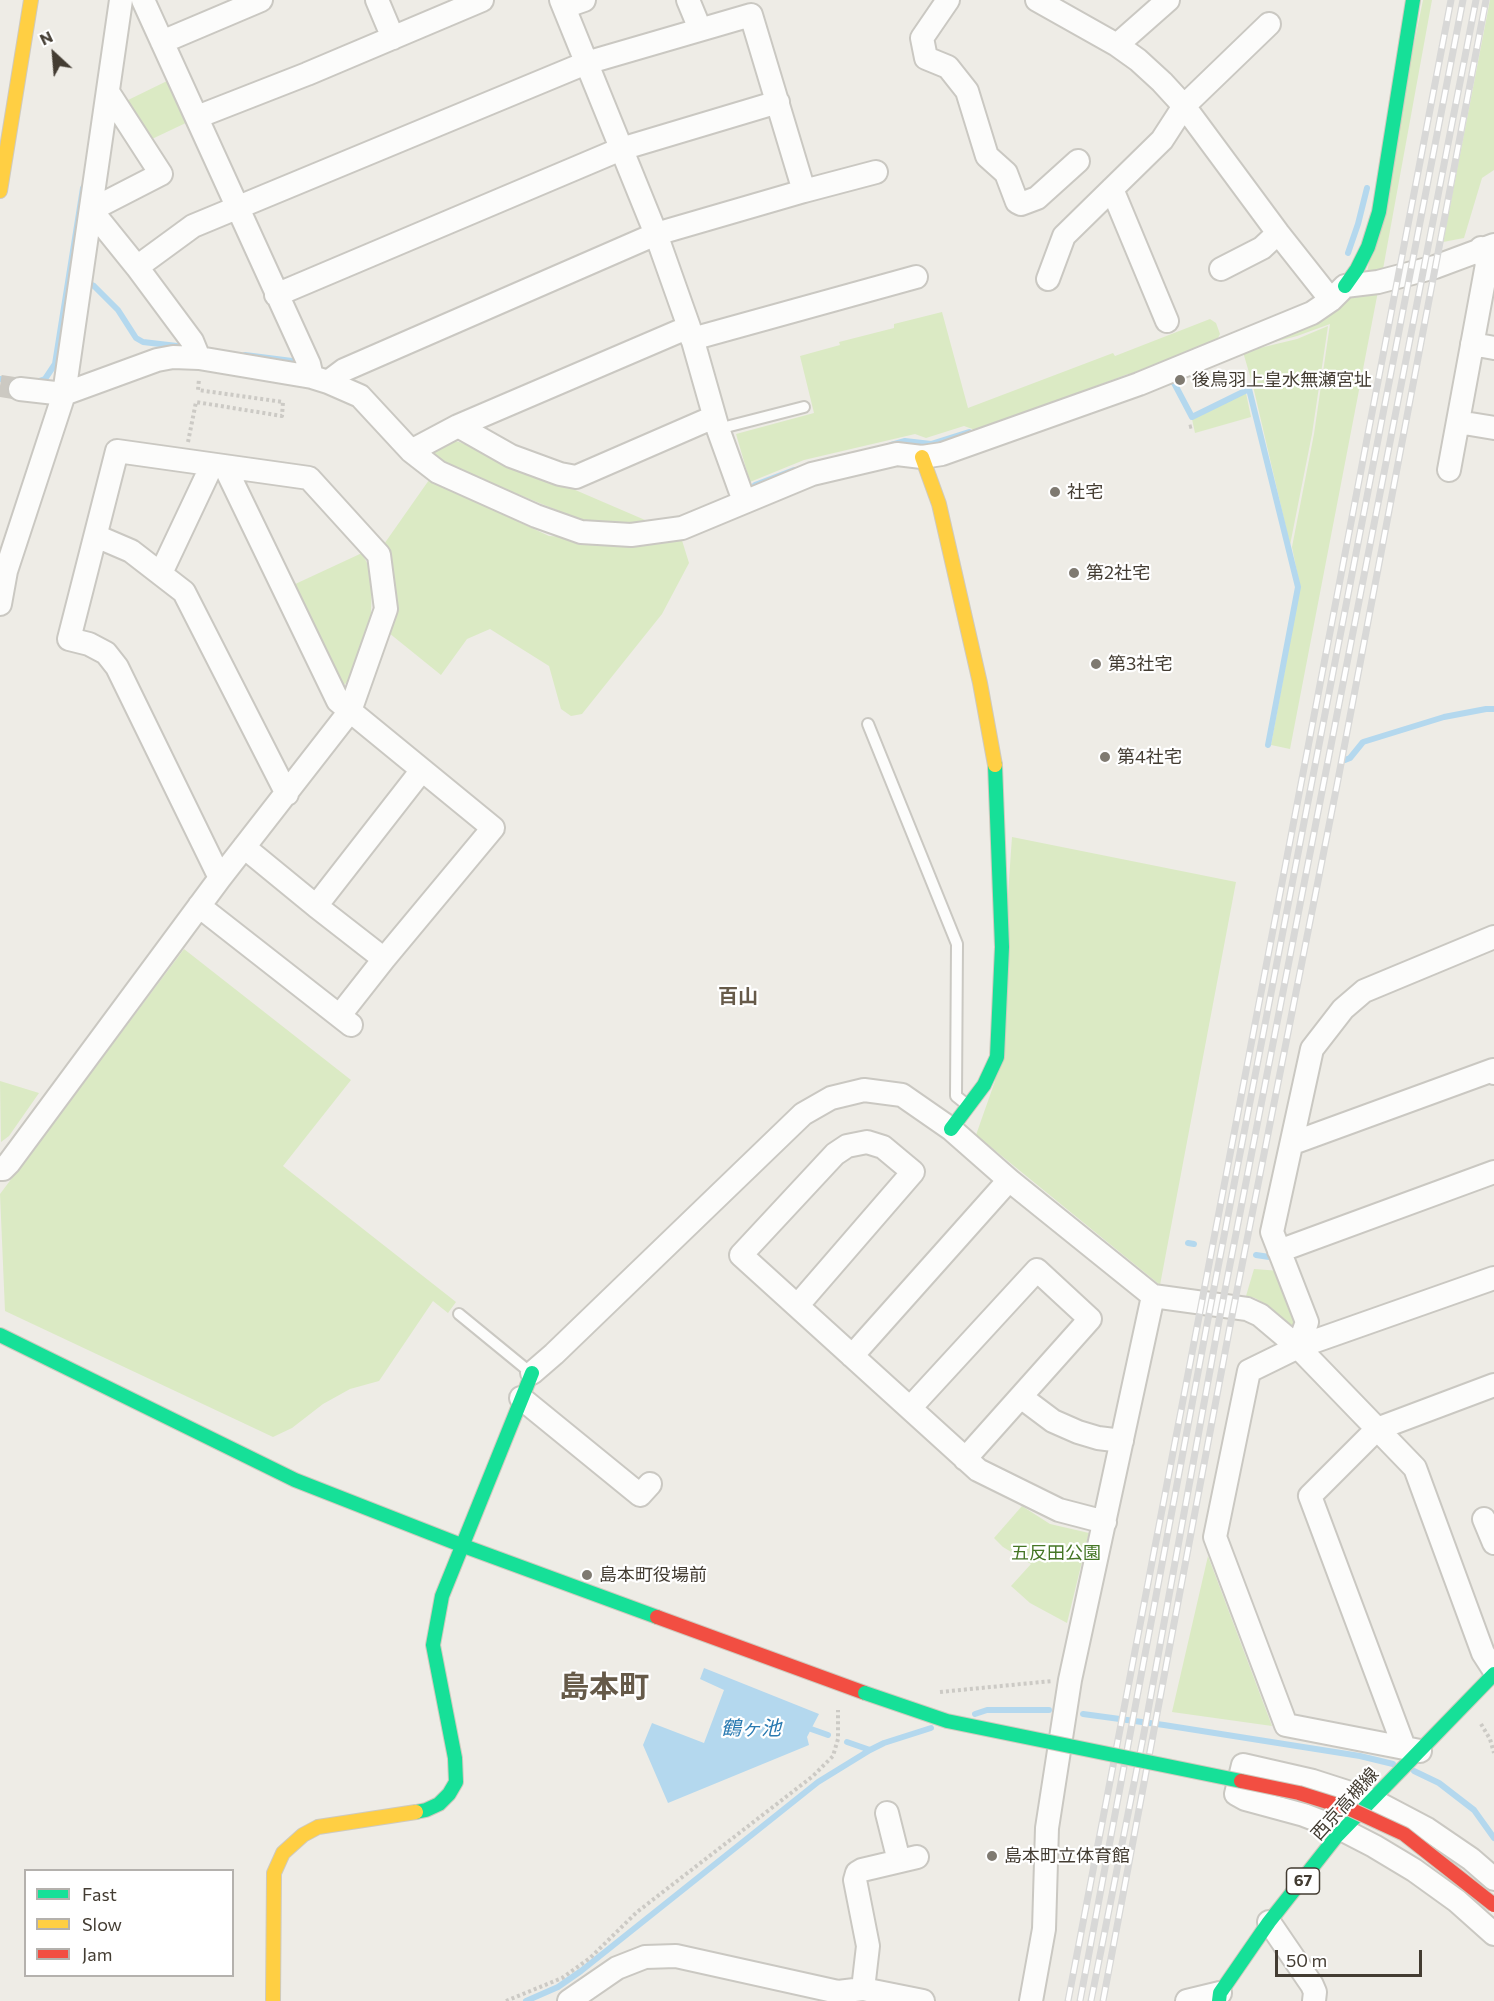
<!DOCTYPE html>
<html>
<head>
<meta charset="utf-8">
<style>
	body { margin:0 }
	#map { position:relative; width:1494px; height:2001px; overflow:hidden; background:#eeece6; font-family:Commissioner,sans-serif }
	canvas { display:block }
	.legend { position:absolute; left:24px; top:1869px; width:210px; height:108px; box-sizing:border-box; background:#fff; border:2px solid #b4b1ad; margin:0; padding:8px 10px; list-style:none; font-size:18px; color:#433c32 }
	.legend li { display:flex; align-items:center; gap:12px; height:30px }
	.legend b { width:30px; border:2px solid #b4b1ad }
	.north { position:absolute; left:24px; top:24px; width:60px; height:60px; -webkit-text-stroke:4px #fff; paint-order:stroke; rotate:334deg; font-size:16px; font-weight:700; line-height:24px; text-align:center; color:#433c32 }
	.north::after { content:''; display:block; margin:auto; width:21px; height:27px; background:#433c32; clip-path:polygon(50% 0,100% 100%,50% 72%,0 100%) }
	.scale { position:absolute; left:1275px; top:1950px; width:147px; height:27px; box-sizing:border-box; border:3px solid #433c32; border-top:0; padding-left:8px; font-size:18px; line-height:21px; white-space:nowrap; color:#433c32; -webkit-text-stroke:4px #fff; paint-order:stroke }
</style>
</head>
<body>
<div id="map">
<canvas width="1494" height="2001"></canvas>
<ul class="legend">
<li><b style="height:8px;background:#16e098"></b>Fast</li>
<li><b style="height:8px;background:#ffcf43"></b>Slow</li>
<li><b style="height:8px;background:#f24e42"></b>Jam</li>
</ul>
<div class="north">N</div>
<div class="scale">50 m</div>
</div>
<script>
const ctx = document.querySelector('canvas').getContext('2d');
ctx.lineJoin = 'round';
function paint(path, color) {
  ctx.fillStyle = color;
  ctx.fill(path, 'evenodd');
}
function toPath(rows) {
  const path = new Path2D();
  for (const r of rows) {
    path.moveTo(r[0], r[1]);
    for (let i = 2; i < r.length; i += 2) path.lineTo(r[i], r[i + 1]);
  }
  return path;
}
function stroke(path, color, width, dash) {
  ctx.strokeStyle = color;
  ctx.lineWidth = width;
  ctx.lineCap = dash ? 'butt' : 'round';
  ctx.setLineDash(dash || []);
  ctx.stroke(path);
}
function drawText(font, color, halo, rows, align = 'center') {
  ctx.font = font + ' Commissioner,"Noto Sans JP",sans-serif';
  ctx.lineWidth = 4.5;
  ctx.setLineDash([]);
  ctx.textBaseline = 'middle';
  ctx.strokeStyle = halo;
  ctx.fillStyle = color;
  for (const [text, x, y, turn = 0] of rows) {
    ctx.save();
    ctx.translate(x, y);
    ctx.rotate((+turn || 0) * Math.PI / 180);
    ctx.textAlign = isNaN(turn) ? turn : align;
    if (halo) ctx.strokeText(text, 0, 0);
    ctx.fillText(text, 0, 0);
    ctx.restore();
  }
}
paint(toPath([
	[1423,0,1432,0,1383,269,1367,272],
	[1490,0,1494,0,1494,170,1482,178,1464,238,1443,242],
	[167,81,190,121,152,139,124,102],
	[1379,286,1290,749,1271,745,1300,587,1292,547,1314,434,1330,324,1297,336,1248,349,1351,291],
	[942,312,968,408,1113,353,1115,356,1210,319,1216,323,1220,334,1217,340,1129,375,1128,374,978,431,964,426,926,438,915,434,804,460,750,482,736,434,814,413,800,356,840,345,839,342,894,328,894,324],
	[1328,326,1312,434,1290,545,1253,386,1243,352,1297,339],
	[1246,393,1251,417,1195,433,1192,419],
	[453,440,480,449,652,523,623,526,586,522,446,465,429,450],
	[429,480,549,536,579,538,680,534,689,563,662,614,582,714,571,716,561,709,549,666,490,629,467,639,441,675,389,633,382,547],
	[362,553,372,573,371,615,360,655,347,682,344,685,338,685,291,586],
	[1012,837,1236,882,1160,1285,976,1135,995,1081],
	[184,949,351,1080,283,1166,456,1302,448,1313,433,1301,379,1381,350,1389,323,1404,292,1428,273,1437,5,1311,0,1194],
	[0,1081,39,1093,9,1136,1,1142],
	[1254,1269,1281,1271,1298,1315,1295,1325,1289,1328,1265,1304,1255,1298,1246,1296],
	[1022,1506,1050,1524,1089,1533,1067,1623,1030,1603,1011,1586,1031,1564,1003,1547,994,1538],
	[1208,1556,1272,1726,1172,1712]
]), '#dbeac4');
paint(toPath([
	[704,1668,819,1714,807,1737,809,1745,668,1803,643,1745,652,1723,704,1743,724,1690,700,1679]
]), '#b4d8ee');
stroke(toPath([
	[1348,253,1358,224,1367,188],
	[86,282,94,286,118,310,136,338,143,342,177,346],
	[245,355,292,361],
	[0,379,20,382],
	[36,382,45,379,55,364,83,188],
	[1167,383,1173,381,1192,417,1249,389,1298,587,1268,745],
	[891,445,905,441,931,444,969,432],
	[755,485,794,470],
	[1345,760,1350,758,1363,742,1444,717,1486,709,1494,709],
	[1188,1243,1194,1244],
	[1256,1255,1276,1258],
	[975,1714,987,1710,1049,1710],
	[1083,1714,1164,1725,1360,1756,1393,1764],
	[811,1729,828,1735],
	[847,1742,870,1750,884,1743,931,1728],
	[1414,1771,1439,1783,1474,1810,1494,1838],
	[526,2001,558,1987,581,1971,818,1782,870,1750]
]), '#b4d8ee', 6);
stroke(toPath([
	[0,386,20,389]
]), '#ccc9c2', 22, [22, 11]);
const lane = toPath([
	[718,429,804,407],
	[868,724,957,944,956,1096,966,1104],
	[459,1314,531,1373]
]);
const street = toPath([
	[143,0,309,364,312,377],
	[377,0,393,38],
	[561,0,656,234,689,327,718,429,744,501],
	[688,0,700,29],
	[948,0,922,38,926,58,948,67,967,91,987,156,1006,173,1017,202,1021,204,1037,198,1078,161],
	[1037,0,1117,45,1138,60,1162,82,1184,106,1278,233,1331,300],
	[564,7,584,0],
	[162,42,261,0],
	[1117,45,1168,0],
	[108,92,161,174,91,210,137,267,192,341,199,358],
	[197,117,307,74,482,0],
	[1112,189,1167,321],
	[804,191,876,172],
	[137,267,193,226,586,63,751,15,804,191,656,234,344,370,328,382],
	[1221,269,1262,248,1278,233],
	[1048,279,1064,236,1162,140,1184,106,1269,24],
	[276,295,621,149,778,102],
	[692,339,916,277],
	[1472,344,1494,348],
	[20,389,64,394,157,360,173,357,199,358,312,377,328,382,360,396,411,451,438,472,536,516,581,532,631,535,682,528,812,474,897,454,922,457,942,454,1139,384,1312,313,1331,300,1345,286,1378,282,1435,267,1494,245],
	[1458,422,1494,428],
	[458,426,511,456,560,474,576,477,714,417],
	[411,451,458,426,689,327],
	[225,467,338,701,493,828,384,959,340,1015],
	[1449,470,1487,264,1481,248],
	[96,536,131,551,184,592,287,794],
	[161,573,212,465],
	[0,604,6,571,64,394,121,0],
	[244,847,316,906,384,959],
	[199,906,351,1025],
	[316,906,422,770],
	[1293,1143,1493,1070,1494,1073],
	[0,1169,3,1169,9,1163,220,878,350,711,386,609,379,555,309,478,117,451,69,639,89,644,106,653,117,667,220,878],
	[1279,1251,1494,1172],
	[797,1306,913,1172,883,1147,867,1142,847,1146,835,1154,741,1255,978,1470,1059,1510,1105,1522],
	[1298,1347,1307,1322,1272,1232,1312,1049,1343,1009,1364,991,1494,937],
	[852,1356,1009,1180],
	[532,1373,554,1354,803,1114,831,1098,864,1090,902,1095,951,1129,1009,1180,1153,1296,1247,1309,1260,1315,1298,1347,1415,1468,1483,1653,1494,1670],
	[1021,1397,1053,1421,1078,1432,1098,1438,1122,1441],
	[521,1398,640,1495,650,1484],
	[910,1408,1037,1270,1090,1319,965,1459],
	[1484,1519,1494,1543],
	[1404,1747,1310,1496,1377,1429,1494,1385],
	[1420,1751,1286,1725,1215,1537,1249,1371,1298,1347,1494,1278],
	[887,1813,899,1861],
	[1494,1879,1471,1859,1427,1829,1372,1800,1313,1781,1243,1765,1236,1794,1245,1799,1304,1815,1343,1830,1374,1846,1414,1870,1457,1901,1494,1934],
	[1269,1922,1312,1985,1315,1992,1314,2001],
	[863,1989,868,1946,855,1880,857,1873,862,1870,917,1857],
	[569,2001,617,1968,645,1957,676,1956,838,1992,863,1989,923,2001],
	[1031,2001,1044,1929,1047,1828,1070,1680,1153,1296],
	[1187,2001,1220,1993]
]);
const fast = toPath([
	[1345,286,1357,269,1368,247,1379,212,1413,0],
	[951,1129,984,1085,997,1057,1002,947,995,765],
	[0,1335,295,1480,461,1545,657,1617],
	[416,1812,426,1810,439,1804,449,1794,456,1782,455,1758,433,1645,442,1596,532,1373],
	[1219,2001,1220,1993,1269,1922,1336,1837,1494,1674]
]);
const slow = toPath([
	[0,191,31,0],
	[922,457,939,504,980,683,995,765],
	[273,2001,274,1873,283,1853,303,1835,318,1827,416,1812]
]);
const jam = toPath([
	[657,1617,865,1693]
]);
stroke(lane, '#cac8c2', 14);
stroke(street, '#cac8c2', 26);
stroke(fast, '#cfcabe', 16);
stroke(slow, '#cfcabe', 16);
stroke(jam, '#cfcabe', 16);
stroke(toPath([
	[1189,427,1193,426],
	[188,442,196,402,282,416,283,402,198,390,199,379],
	[940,1692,1052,1681],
	[1481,1724,1490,1739,1494,1753],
	[506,2001,562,1978,590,1958,637,1912,813,1776,833,1756,838,1739,838,1710]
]), '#cccac5', 4, [3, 3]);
stroke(lane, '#fcfcfb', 10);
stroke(street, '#fcfcfb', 22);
stroke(fast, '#16e098', 14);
stroke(slow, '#ffcf43', 14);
stroke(jam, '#f24e42', 14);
const rail = toPath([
	[1068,2001,1451,0],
	[1080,2001,1208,1319,1463,0],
	[1091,2001,1144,1733,1219,1321,1476,0],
	[1103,2001,1230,1326,1337,785,1486,0]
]);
stroke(rail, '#d8d8d7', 7);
stroke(rail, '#fff', 4.5, [14]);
const fastBridge = toPath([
	[865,1693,947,1721,1241,1781]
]);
const jamBridge = toPath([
	[1241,1781,1299,1793,1350,1809,1404,1834,1494,1905]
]);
stroke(fastBridge, '#cfcabe', 16, []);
stroke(jamBridge, '#cfcabe', 16, []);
stroke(fastBridge, '#16e098', 14);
stroke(jamBridge, '#f24e42', 14);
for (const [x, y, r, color] of [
	[1180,380,6,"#7f7a71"],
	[1055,492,6,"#7f7a71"],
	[1074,573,6,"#7f7a71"],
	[1096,664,6,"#7f7a71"],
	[1105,757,6,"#7f7a71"],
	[587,1575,6,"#7f7a71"],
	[992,1856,6,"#7f7a71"]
]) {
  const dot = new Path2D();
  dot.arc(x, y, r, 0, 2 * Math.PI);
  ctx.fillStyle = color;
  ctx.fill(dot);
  stroke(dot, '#fff', 2);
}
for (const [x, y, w] of [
	[1303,1881,33]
]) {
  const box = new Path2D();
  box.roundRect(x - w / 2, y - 13, w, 26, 4.5);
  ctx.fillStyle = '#fff';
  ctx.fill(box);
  stroke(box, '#433c32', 1.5);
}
drawText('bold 16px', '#433c32', null, [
	["67",1303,1881]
]);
drawText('18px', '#433c32', '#fff', [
	["後鳥羽上皇水無瀬宮址",1192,380],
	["社宅",1067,492],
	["第2社宅",1086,573],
	["第3社宅",1108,664],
	["第4社宅",1117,757],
	["島本町役場前",599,1575],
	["島本町立体育館",1004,1856]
], 'left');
drawText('18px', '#457625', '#fff', [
	["五反田公園",1056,1553]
]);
drawText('18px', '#433c32', '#fff', [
	["西京高槻線",1345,1804,-48]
]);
drawText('bold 20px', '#665a49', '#fff', [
	["百山",738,996]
]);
drawText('italic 20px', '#297ab1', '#fff', [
	["鶴ヶ池",751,1728]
]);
drawText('bold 30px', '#665a49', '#fff', [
	["島本町",604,1687]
]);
</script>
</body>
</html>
